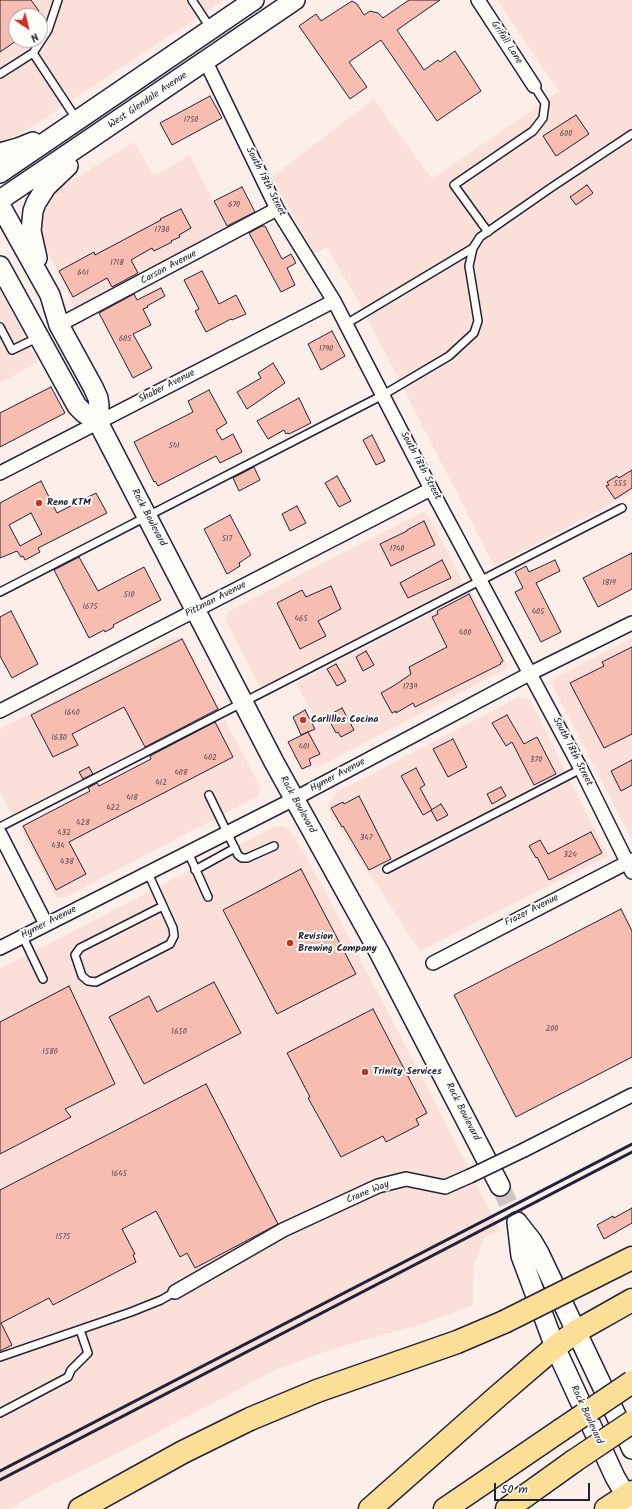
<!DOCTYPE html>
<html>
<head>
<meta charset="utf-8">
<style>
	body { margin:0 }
	#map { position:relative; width:632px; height:1509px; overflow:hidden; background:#fcefe9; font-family:Kalam,sans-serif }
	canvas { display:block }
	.north { position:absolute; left:8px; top:8px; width:40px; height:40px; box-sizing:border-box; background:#fdfcf7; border:1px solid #a5a5ac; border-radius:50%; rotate:145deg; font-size:11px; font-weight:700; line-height:16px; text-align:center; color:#22223b }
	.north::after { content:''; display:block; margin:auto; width:14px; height:18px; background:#c8321e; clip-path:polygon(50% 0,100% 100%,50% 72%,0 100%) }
	.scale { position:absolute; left:494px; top:1483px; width:96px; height:18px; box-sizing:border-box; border:2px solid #22223b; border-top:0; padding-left:5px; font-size:12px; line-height:14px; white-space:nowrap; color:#22223b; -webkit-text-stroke:3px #fdfcf7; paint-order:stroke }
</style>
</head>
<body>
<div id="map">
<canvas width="632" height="1509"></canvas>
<div class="north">N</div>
<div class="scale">50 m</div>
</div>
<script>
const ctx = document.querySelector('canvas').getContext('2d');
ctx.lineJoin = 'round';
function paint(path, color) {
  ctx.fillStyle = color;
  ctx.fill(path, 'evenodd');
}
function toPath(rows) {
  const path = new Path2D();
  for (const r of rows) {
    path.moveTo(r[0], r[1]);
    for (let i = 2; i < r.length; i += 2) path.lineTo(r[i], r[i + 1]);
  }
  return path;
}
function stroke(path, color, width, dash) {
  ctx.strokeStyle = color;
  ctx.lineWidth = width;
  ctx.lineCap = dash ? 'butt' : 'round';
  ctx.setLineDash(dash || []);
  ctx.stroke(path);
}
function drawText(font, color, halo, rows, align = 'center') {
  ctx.font = font + ' Kalam,sans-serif';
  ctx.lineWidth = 4;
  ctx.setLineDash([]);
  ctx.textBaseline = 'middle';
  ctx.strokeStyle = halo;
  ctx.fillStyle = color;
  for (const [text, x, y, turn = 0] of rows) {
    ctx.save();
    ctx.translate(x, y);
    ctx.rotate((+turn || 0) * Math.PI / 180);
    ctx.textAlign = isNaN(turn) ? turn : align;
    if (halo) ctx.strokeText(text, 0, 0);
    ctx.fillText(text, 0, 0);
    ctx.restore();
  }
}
paint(toPath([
	[0,0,224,0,25,131,11,138,0,141],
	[16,16,40,16,40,40,16,40],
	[497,0,632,0,632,493,494,566,367,317,327,247,314,254,272,177,374,99,432,179,560,91,552,82],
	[134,142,154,176,190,155,227,228,74,309,67,290,47,251,41,235,39,223,46,207,52,197,60,188],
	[0,288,38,362,0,383],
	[423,512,428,515,464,584,261,689,225,620,229,611],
	[471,592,507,664,506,669,316,768,303,767,289,742,319,726,296,683],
	[178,637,184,639,221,710,13,817,0,791,0,729,63,697,172,638],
	[632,638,632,838,631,838,552,685,555,678],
	[519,697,530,700,608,856,420,951,330,814,328,805,337,792],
	[225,720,261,788,258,796,64,898,56,897,20,827],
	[281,826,288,829,295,837,321,884,436,1104,500,1230,483,1239,473,1268,473,1305,429,1322,339,1347,277,1369,120,1452,50,1486,10,1509,0,1509,0,969,274,827]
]), '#fae0d8');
const building = toPath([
	[0,0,31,0,39,11,32,16,16,16,16,41,0,52,0,0],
	[409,0,440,0,397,30,424,70,438,60,440,62,455,51,481,91,437,121,381,40,349,62,367,87,350,99,299,26,316,14,321,21,352,1,357,4,364,15,370,11,378,13,383,18,409,0],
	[210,96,222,118,172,145,160,123,210,96],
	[576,115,589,134,556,156,543,136,576,115],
	[587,185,593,193,576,205,570,197,587,185],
	[242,187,255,212,227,226,214,201,242,187],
	[181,209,191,228,179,235,180,237,171,241,172,242,154,251,152,248,131,260,138,273,112,287,107,278,73,297,59,271,94,252,95,255,161,220,160,219,181,209],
	[262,226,265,226,282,259,291,254,296,263,287,268,295,285,281,292,249,233,262,226],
	[202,271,219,304,236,295,246,314,232,320,231,319,206,332,195,311,199,309,184,280,202,271],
	[161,288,165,296,147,306,148,307,143,309,151,325,133,334,152,368,133,378,99,313,134,294,137,300,161,288],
	[332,331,345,356,321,370,308,344,332,331],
	[273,363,285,383,247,409,237,392,261,378,258,373,273,363],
	[51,387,65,413,0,447,0,413,51,387],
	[209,390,227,423,216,430,222,440,233,434,242,452,220,463,216,456,158,486,155,481,154,482,134,442,193,412,188,401,209,390],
	[299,398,311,423,289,434,288,433,286,434,284,430,268,439,257,421,299,398],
	[372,435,385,461,376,465,363,440,372,435],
	[254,467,260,480,239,491,233,478,254,467],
	[632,470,632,488,615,499,606,486,609,485,607,482,617,476,619,478,632,470],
	[337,476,351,501,339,507,325,483,337,476],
	[41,481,57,513,96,493,107,513,38,548,40,552,25,560,23,556,21,557,17,551,0,558,0,503,41,481],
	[31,513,42,534,20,546,9,525,31,513],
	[297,506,306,523,290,531,282,514,297,506],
	[230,515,251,555,239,563,240,566,227,574,204,529,230,515],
	[424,521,435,545,391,566,380,544,407,531,407,530,424,521],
	[632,553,632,589,598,607,583,578,632,553],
	[79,557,98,591,144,567,161,600,113,625,114,627,105,632,104,630,89,638,54,570,79,557],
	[442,560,451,578,408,598,400,583,442,560],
	[555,560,560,571,536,583,561,632,541,642,515,592,523,588,515,572,526,566,529,572,555,560],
	[331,586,341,609,318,621,326,636,300,649,277,603,302,590,306,597,331,586],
	[469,594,503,661,500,663,501,664,415,707,413,703,396,713,396,711,392,713,381,693,395,685,411,674,409,667,447,647,432,617,438,614,437,611,469,594],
	[11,611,38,664,12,678,0,656,0,617,11,611],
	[182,639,218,709,145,747,124,707,72,734,78,745,53,757,31,715,182,639],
	[632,647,632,734,604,748,570,683,604,666,602,662,632,647],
	[366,651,374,665,363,671,356,657,366,651],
	[336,664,346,681,337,686,327,669,336,664],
	[342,708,354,730,341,737,338,732,336,733,327,716,342,708],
	[305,710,315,729,301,735,293,717,305,710],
	[507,715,524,744,537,737,556,774,534,785,512,742,506,746,492,723,507,715],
	[215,722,233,757,69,842,86,874,56,890,23,826,90,791,88,788,97,783,99,786,151,759,150,756,215,722],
	[308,732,320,754,309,759,311,765,302,769,288,742,308,732],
	[453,739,467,767,448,777,433,749,453,739],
	[632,760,632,785,621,791,611,771,632,760],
	[89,767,93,774,83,779,79,772,89,767],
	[416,768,425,785,420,788,432,810,423,815,401,776,416,768],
	[501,787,506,796,492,804,487,794,501,787],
	[359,796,391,859,369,870,343,826,342,827,331,808,343,802,344,804,359,796],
	[441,804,448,815,437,821,431,810,441,804],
	[591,832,602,853,549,880,537,857,536,858,529,846,540,840,548,854,591,832],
	[301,869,356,974,277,1014,223,910,301,869],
	[621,909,632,931,632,1057,516,1117,454,995,621,909],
	[214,982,241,1033,144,1084,109,1017,149,996,157,1012,214,982],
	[69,986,115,1084,65,1109,71,1117,0,1154,0,1022,69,986],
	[373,1009,427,1113,416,1119,419,1125,386,1142,383,1136,341,1157,308,1098,310,1097,287,1053,373,1009],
	[206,1084,278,1224,195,1268,187,1253,180,1257,156,1211,122,1229,135,1254,133,1255,136,1262,53,1305,49,1298,1,1323,12,1345,0,1351,0,1190,206,1084],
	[632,1208,632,1223,604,1239,597,1225,613,1216,614,1218,632,1208]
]);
paint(building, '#f7bdb0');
stroke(building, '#22223b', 1);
stroke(toPath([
	[500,1186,517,1222]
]), '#d0c6c6', 19, [19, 10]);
const service = toPath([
	[192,0,211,29],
	[33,53,77,120],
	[0,74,33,53,48,30,58,0],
	[488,232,454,185,533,131,543,118,545,103,534,86],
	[346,324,473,248],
	[0,327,12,350,39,337],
	[0,592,383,395,449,356,474,333,478,321,469,266,473,248,480,237,552,187,632,134],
	[209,795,238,855,242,858,247,858,274,846],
	[0,827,622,508],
	[188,852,208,897],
	[387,869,581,769],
	[195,870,235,848],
	[148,873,173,928,174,936,170,944,96,982,88,981,82,976,75,955,80,948,163,906],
	[23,937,43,979],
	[0,1357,131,1312,161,1300,175,1292],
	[0,1413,68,1377,71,1370,88,1353,80,1330]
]);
const minor = toPath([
	[478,0,534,86],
	[206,62,277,209,334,301,431,489,581,769,632,872],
	[59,325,277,209],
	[0,473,334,301],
	[0,711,431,489],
	[0,834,46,924],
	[0,948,294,799,531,673,632,623],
	[433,963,632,860],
	[524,1150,632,1095],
	[175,1292,283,1230,378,1186,406,1179,445,1187,470,1176]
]);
const secondary = toPath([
	[0,153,18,148,33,142],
	[0,173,254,0],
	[0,200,295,0],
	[0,205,50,295,59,325,93,387,98,398,99,406,98,422,274,762,379,952,500,1186],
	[37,258,31,231,33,211,36,203,46,187,68,166],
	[0,266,77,406,84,413,98,422],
	[517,1222,521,1256,555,1347,615,1477,632,1506],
	[517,1222,532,1241,539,1253,632,1449]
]);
const motorway = toPath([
	[594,1277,632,1258],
	[80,1509,183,1452,250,1419,317,1391,457,1342,504,1322],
	[370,1509,498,1396,555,1347,577,1331,632,1300],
	[445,1509,561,1430],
	[507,1509,574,1461],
	[606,1509,632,1492]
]);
stroke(service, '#22223b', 10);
stroke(minor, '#22223b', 16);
stroke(secondary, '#22223b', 22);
stroke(motorway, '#22223b', 25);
stroke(service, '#fdfcf7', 7);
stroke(minor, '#fdfcf7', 13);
stroke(secondary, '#fdfcf7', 19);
stroke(motorway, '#fbdf96', 22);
stroke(toPath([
	[0,1471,632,1144],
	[0,1480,632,1152]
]), '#22223b', 3);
const minorBridge = toPath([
	[470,1176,524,1150]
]);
const motorwayBridge = toPath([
	[504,1322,594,1277],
	[561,1430,632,1382],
	[574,1461,632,1422]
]);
stroke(minorBridge, '#22223b', 16, []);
stroke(motorwayBridge, '#22223b', 25, []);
stroke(minorBridge, '#fdfcf7', 13);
stroke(motorwayBridge, '#fbdf96', 22);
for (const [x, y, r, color] of [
	[39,503,4,"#c8321e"],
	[303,720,4,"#c8321e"],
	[290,943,4,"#c8321e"],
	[365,1072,4,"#c8321e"]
]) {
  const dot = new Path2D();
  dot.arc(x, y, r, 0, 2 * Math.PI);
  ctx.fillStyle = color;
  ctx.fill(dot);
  stroke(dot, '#fdfcf7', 1.5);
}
drawText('8px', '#574958', null, [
	["1750",191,121],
	["600",566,135],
	["670",234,206],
	["1730",162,231],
	["1718",117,264],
	["641",83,274],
	["605",125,340],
	["1790",326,350],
	["541",174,447],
	["555",620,485],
	["517",227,540],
	["1740",397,550],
	["1819",609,584],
	["510",129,596],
	["1675",90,608],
	["405",538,613],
	["465",301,620],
	["400",465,634],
	["1739",410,688],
	["1640",72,714],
	["1630",59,739],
	["401",304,748],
	["402",210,759],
	["370",536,761],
	["408",181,774],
	["412",161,784],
	["418",132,799],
	["422",113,809],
	["428",83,824],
	["432",64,834],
	["347",366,839],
	["434",58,847],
	["324",570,856],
	["438",67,863],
	["200",552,1030],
	["1650",179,1033],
	["1580",50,1053],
	["1645",119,1175],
	["1575",63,1238]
]);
drawText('10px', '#22223b', '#fdfcf7', [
	["Grifall Lane",506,43,57],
	["West Glendale Avenue",148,101,-34],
	["South 18th Street",265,182,63],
	["Carson Avenue",169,268,-28],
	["Shaber Avenue",167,387,-27],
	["South 18th Street",420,466,62],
	["Rock Boulevard",148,518,62],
	["Pittman Avenue",216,600,-27],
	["South 18th Street",572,752,63],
	["Hymer Avenue",338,776,-28],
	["Rock Boulevard",297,805,61],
	["Frazer Avenue",532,911,-27],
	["Hymer Avenue",49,923,-27],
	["Rock Boulevard",462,1112,63],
	["Crane Way",368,1193,-22],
	["Rock Boulevard",586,1415,65]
]);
drawText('bold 10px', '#22223b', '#fdfcf7', [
	["Reno KTM",47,503],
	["Carlillos Cocina",311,720],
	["Revision",298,937],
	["Brewing Company",298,949],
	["Trinity Services",373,1072]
], 'left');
</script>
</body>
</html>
